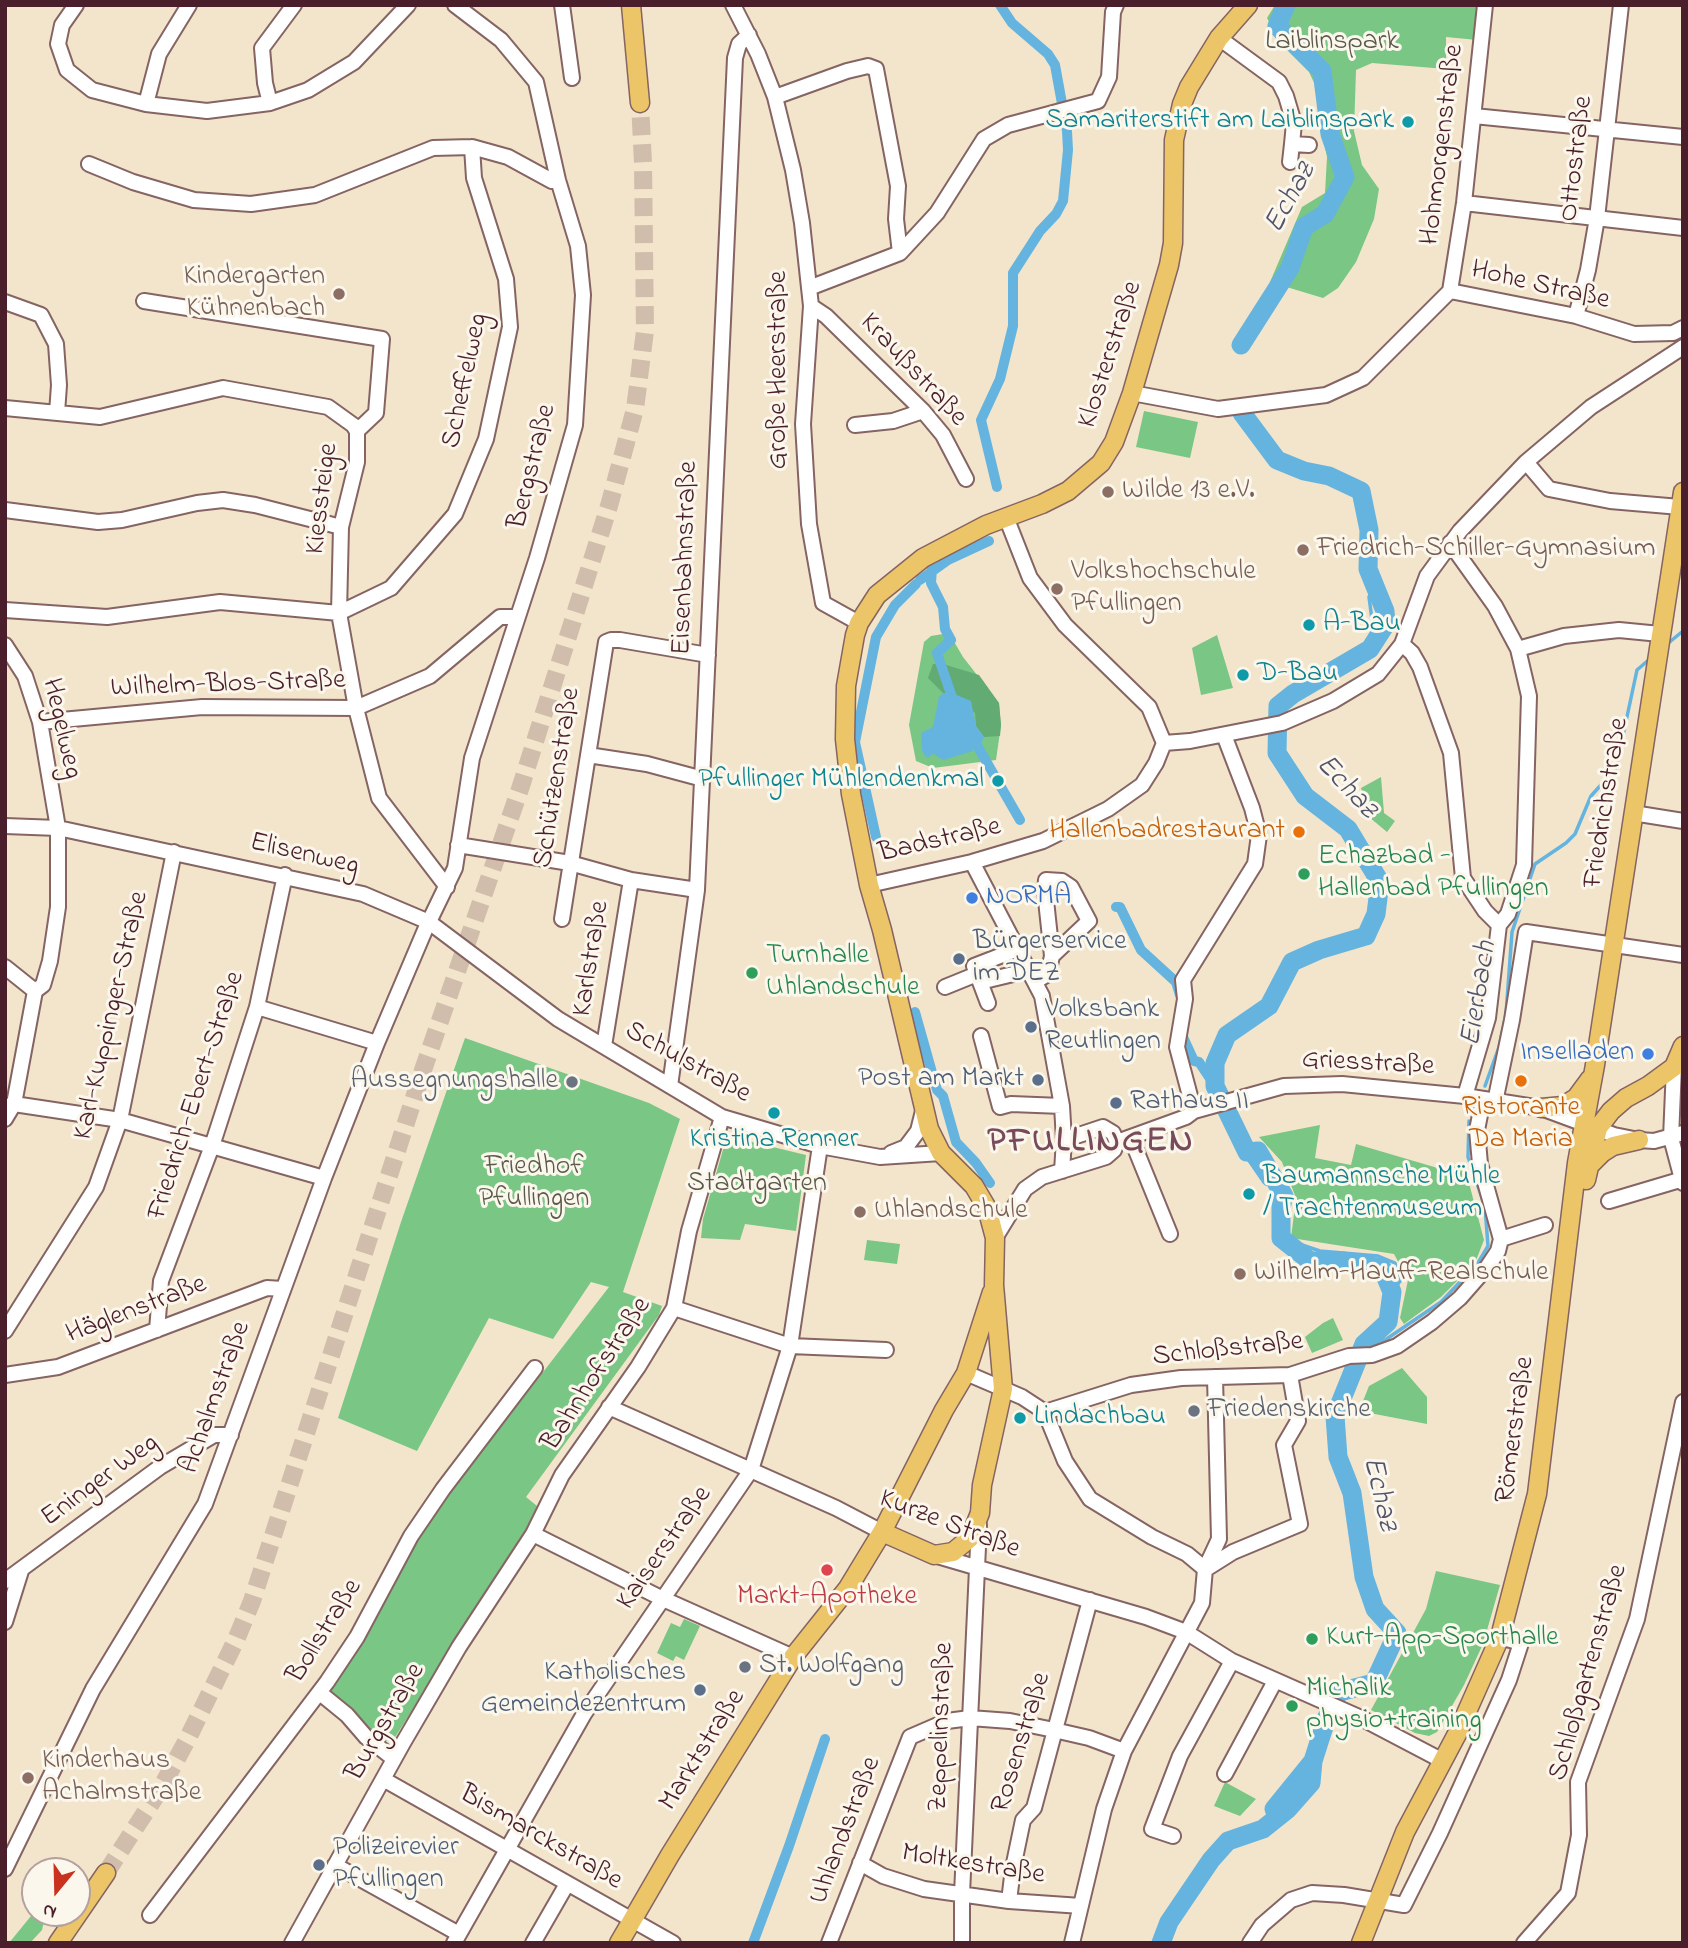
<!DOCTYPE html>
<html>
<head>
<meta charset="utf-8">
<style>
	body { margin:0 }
	#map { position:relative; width:1688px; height:1948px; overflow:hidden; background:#f3e5cb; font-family:"Indie Flower",sans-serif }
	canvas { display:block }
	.frame { position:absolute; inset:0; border:7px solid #4a1f2b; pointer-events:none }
	.north { position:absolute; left:21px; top:1857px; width:70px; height:70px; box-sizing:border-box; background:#fbf7ec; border:2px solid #b4a19f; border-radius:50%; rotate:199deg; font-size:19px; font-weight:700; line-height:28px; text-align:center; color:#4a1f2b }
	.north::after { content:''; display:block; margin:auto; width:24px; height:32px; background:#c8321e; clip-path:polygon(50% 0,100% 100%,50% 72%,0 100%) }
</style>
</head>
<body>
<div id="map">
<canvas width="1688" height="1948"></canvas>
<div class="frame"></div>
<div class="north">N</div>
</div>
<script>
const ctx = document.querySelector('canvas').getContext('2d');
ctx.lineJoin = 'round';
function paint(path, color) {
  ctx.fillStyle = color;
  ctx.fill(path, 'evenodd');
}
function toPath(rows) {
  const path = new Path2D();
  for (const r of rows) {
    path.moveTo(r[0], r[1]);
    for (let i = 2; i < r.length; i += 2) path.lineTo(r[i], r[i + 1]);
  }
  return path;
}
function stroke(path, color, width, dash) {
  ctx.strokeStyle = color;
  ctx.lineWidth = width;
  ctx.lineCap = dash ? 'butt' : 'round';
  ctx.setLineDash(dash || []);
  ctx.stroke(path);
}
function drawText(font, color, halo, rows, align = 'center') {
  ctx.font = font + ' "Indie Flower",sans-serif';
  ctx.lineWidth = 6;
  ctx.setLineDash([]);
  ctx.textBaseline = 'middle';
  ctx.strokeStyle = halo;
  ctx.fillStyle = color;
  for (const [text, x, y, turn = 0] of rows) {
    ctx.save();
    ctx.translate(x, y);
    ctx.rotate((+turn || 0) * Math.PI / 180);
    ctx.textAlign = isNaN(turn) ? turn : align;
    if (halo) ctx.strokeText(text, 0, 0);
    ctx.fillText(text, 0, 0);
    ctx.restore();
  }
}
paint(toPath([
	[1275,5,1481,5,1477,40,1446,37,1446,69,1372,63,1356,70,1354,131,1362,165,1379,189,1374,219,1356,262,1338,288,1323,298,1270,282,1302,207,1325,193,1327,157,1322,133,1324,111,1318,91,1309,72,1282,45,1267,18],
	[1144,411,1198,422,1190,458,1136,447],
	[949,633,963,657,999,703,1001,725,996,760,933,768,916,761,909,725,924,642,931,636],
	[1217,635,1233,688,1201,695,1192,648],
	[1381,777,1384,813,1395,821,1387,832,1369,817,1361,788],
	[465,1038,649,1103,680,1119,623,1292,662,1306,659,1315,526,1497,537,1506,521,1539,392,1742,366,1737,320,1693,443,1489,454,1487,609,1287,591,1282,553,1339,489,1318,417,1451,338,1418,401,1222],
	[1320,1125,1315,1158,1351,1165,1356,1144,1441,1169,1464,1164,1484,1240,1475,1263,1441,1297,1404,1324,1400,1318,1408,1280,1394,1254,1291,1238,1296,1198,1282,1162,1259,1137],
	[727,1136,806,1155,796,1231,745,1224,740,1240,701,1238,703,1219],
	[867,1240,900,1244,897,1264,864,1260],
	[1333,1318,1343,1340,1312,1353,1305,1337,1323,1323],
	[1402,1368,1427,1397,1427,1424,1359,1411,1369,1386],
	[1436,1571,1500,1585,1483,1644,1464,1685,1437,1732,1429,1736,1415,1733,1371,1710,1426,1609],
	[684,1619,700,1626,684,1660,676,1656,673,1661,657,1653,671,1623,680,1627],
	[1225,1782,1256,1799,1240,1816,1214,1806],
	[35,1898,35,1913,46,1913,42,1930,30,1943,9,1943,31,1916,33,1911,31,1900]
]), '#79c685');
paint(toPath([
	[933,664,943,664,979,675,999,703,1001,725,1000,736,984,737,976,726,975,713,952,693,943,693,928,678]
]), '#62ab72');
paint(toPath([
	[943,693,952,693,971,701,976,726,984,737,981,743,972,748,973,751,943,760,932,753,929,758,925,756,922,750,921,733,933,727,939,697]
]), '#64b4df');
stroke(toPath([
	[1375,587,1369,597,1375,642],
	[1666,645,1683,631],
	[1485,1086,1499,1047,1506,1014,1512,932,1535,864,1566,843,1575,834,1591,796,1616,768,1637,670,1652,657],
	[1281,1238,1320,1251,1378,1256,1395,1263,1401,1280,1392,1292],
	[1364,1344,1385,1340,1441,1302,1478,1263,1488,1246,1485,1207,1468,1157,1469,1121]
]), '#64b4df', 3.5);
stroke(toPath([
	[997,487,981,420,1000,379,1013,326,1013,273,1040,231,1056,214,1063,201,1068,150,1067,131,1055,65,1048,54,1012,23,1000,5],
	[932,569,931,583,943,607,945,629,951,640,937,653,955,706],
	[920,580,948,560,989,541],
	[971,735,1020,820],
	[876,837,855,742,876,637,895,605,916,584],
	[1116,907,1120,907,1141,950,1176,982,1180,995],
	[915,1012,937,1090,943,1096,956,1142,976,1163,990,1183],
	[1183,1037,1194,1061,1199,1062,1215,1086],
	[1247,1152,1267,1181],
	[1273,1195,1281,1207],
	[753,1943,789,1846,825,1739]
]), '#64b4df', 10);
stroke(toPath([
	[1241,345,1290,268,1304,227,1325,214,1345,177,1330,134,1322,71,1277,26,1286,5],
	[1274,1809,1313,1761],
	[1161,1943,1169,1922,1211,1860,1228,1841,1263,1829,1288,1809,1311,1783,1313,1761,1327,1717,1339,1692,1374,1683,1397,1633,1375,1609,1364,1577,1352,1493,1338,1457,1335,1416,1364,1344,1388,1322,1392,1292,1382,1268,1344,1261,1310,1261,1281,1238,1281,1207,1284,1196,1258,1151,1247,1152,1215,1086,1215,1063,1227,1035,1269,1006,1292,962,1319,950,1366,936,1376,914,1380,882,1348,829,1305,796,1277,753,1278,706,1293,694,1370,649,1386,624,1385,611,1368,569,1369,530,1361,491,1329,476,1304,471,1277,460,1242,413]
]), '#64b4df', 19);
stroke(toPath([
	[106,1873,161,1788,187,1740,236,1640,252,1601,422,1073,521,786,609,506,635,409,645,331,643,163,640,103]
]), '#d1bdab', 18, [18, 9]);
const minor = toPath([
	[76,5,62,25,58,44,67,70,92,90,146,104,207,111,270,103,308,90,354,62,408,5],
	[562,5,572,78],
	[733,5,758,54,775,97,793,170,802,223,811,306,803,424,809,524,823,603,859,623],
	[1219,38,1279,82,1286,96,1294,123,1292,144,1309,145],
	[775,97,847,71,868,66,876,69,898,186,896,219,900,253],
	[270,103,265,83,262,48,294,5],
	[146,104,159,54,189,5],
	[1474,116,1683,137],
	[1290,162,1292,144],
	[89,164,133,182,194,200,251,204,315,195,433,148,472,147,508,157,552,181,558,180],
	[1464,203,1683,228],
	[809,288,900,253,937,213,984,139,1008,125,1098,101,1109,77,1113,12,1116,5],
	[1450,291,1464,203,1485,5],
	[144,301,382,339,376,413,357,431,357,462,341,527,339,613,356,708,379,798,447,887],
	[5,302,41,315,56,344,59,385,57,413],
	[811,306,826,316,923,411,943,435,966,479],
	[1576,316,1588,270,1597,218,1621,5],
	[1132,393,1218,409,1326,395,1363,378,1450,291,1576,316,1634,334,1673,333,1683,328],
	[5,408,100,417,223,388,328,407,353,425,357,431],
	[855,425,893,421,923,411],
	[1526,462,1549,489,1610,501,1680,507],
	[5,510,98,522,122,520,197,503,223,500,255,505,341,527],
	[1450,543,1495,606,1518,649,1529,696,1524,865,1508,914,1499,925],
	[5,610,107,617,220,602,339,613,391,588,455,514,486,439,510,327,506,279,474,178,472,147],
	[1402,644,1412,653,1420,667,1451,753,1463,878,1485,911,1499,925],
	[5,645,25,676,40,722,58,828,58,907,50,961,43,985,35,991],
	[1518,649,1564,636,1619,630,1660,634],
	[40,722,202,707,356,708,430,676,500,617,517,617],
	[1164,743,1190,741,1282,723,1333,701,1378,674,1402,644,1427,576,1460,531,1526,462,1591,407,1683,347],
	[588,755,647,764,703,779],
	[1633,813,1683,821],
	[5,826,58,828,363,894,429,922,558,1019,722,1117,820,1146,880,1157,941,1153],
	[458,845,570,863,631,880,697,890],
	[972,862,1042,996,1062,1106,1064,1140,1062,1171],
	[869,885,972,862,1043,841,1108,809,1142,785,1156,763,1164,743,1149,707,1065,625,1030,578,1006,517],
	[562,919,606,642,611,640,620,640,708,655],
	[5,967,35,991,14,1104,5,1119],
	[1036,981,1048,974,1052,956,1045,891,1046,880,1062,881,1071,887,1089,921,1052,956],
	[980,982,1030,970],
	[945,987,977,974],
	[988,1003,974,966,1018,949],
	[257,1007,377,1043],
	[981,1036,1000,1107,1011,1104,1062,1106],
	[604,1046,631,880],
	[1674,1067,1671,1138,1683,1183],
	[670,1086,697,890,735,58,739,44,749,35],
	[1465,1096,1488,1018,1499,925],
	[1495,1102,1512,1020,1526,932,1683,955],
	[5,1107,14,1104,120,1120,324,1178],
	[1194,1111,1177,1047,1185,999,1183,980,1255,864,1259,835,1252,808,1224,735],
	[1131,1138,1170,1234],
	[1064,1140,1103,1127,1113,1133,1117,1142],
	[891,1153,906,1147,918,1131,924,1107],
	[1609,1201,1683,1179],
	[995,1238,1025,1189,1042,1177,1106,1157,1114,1150,1117,1142,1186,1117,1194,1111,1284,1086,1342,1084,1465,1096,1541,1108,1614,1135,1639,1140,1654,1141,1683,1133],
	[1501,1239,1545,1225],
	[674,1308,790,1346,886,1350],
	[157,1330,161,1281,212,1146,257,1007,285,875],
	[5,1331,96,1187,120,1120,174,852],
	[966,1373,1022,1397,1045,1412],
	[5,1375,58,1367,267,1288,283,1289],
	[609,1407,836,1508,882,1532],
	[1045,1412,1131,1385,1181,1378,1290,1375,1349,1356,1372,1355,1397,1346,1432,1322,1460,1298,1488,1266,1498,1251,1501,1239,1480,1164,1477,1130,1483,1100],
	[1045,1412,1065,1461,1090,1499,1152,1537,1187,1554,1205,1569],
	[533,1534,661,1598,793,1657],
	[934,1555,1146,1617,1186,1632,1232,1661,1361,1718,1443,1761],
	[1206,1569,1233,1552,1300,1524,1284,1445,1298,1421,1290,1375],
	[5,1581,160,1467,214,1435,231,1435],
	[5,1622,21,1571],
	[320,1693,347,1715,366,1737,394,1759],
	[1225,1774,1275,1681],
	[383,1779,673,1943],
	[1173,1836,1152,1829,1180,1756,1232,1661],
	[860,1863,883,1876,924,1889,1009,1901,1081,1906],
	[335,1865,459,1934],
	[5,1869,93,1689,205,1504,324,1178,377,1043,425,930,455,868,472,758,537,558,575,425,583,295,578,246,558,180,536,82,501,40,455,5],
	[1009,1901,1013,1868,1023,1820,1034,1808,1090,1600],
	[150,1915,327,1682,357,1637,411,1536,443,1489,535,1368],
	[292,1943,403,1743,459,1647,533,1534,562,1475,638,1367,674,1308,689,1231,722,1117],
	[454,1943,584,1714,751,1470,790,1346,820,1146],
	[533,1943,567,1884],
	[829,1943,910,1737,947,1721,970,1718,1010,1721,1054,1730,1089,1738,1124,1751],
	[962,1943,962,1894,979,1525],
	[1072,1943,1104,1809,1124,1751,1202,1603,1205,1569,1219,1539,1215,1377],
	[1250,1943,1262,1925,1291,1900,1312,1893,1344,1895,1404,1905,1440,1833,1509,1680,1521,1643,1500,1637],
	[1524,1943,1568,1893,1579,1835,1578,1782,1637,1619,1683,1402]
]);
const major = toPath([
	[631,5,640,103],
	[1541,1108,1563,1106,1576,1098,1590,1079],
	[1588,1167,1602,1153,1613,1146,1639,1140],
	[1586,1180,1598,1128,1611,1111,1626,1098,1648,1086,1674,1067,1683,1046],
	[882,1532,934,1555,953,1552,970,1538,980,1513,982,1485,1003,1389,994,1285,995,1238,987,1208,974,1186,941,1153,929,1129,882,930,869,885,851,794,845,739,846,686,855,635,859,623,877,595,923,558,986,525,1042,504,1068,491,1101,463,1114,442,1132,393,1169,265,1173,243,1174,140,1182,104,1189,87,1219,38,1248,5],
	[58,1943,106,1873],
	[619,1943,670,1855,793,1657,848,1588,882,1532,944,1410,966,1373,992,1292],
	[1361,1943,1405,1832,1457,1734,1500,1637,1537,1494,1577,1163,1595,1065,1683,492]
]);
stroke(minor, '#856463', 18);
stroke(major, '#856463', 21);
stroke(minor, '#fff', 14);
stroke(major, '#edc569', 18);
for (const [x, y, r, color] of [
	[1408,122,7,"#0f9aa8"],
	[339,294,7,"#8d6e63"],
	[1108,492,7,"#8d6e63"],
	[1303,550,7,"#8d6e63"],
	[1057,589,7,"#8d6e63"],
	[1309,625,7,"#0f9aa8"],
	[1243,675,7,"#0f9aa8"],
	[998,781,7,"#0f9aa8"],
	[1299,832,7,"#e8710a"],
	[1304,874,7,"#2e9e5b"],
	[972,898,7,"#3f7fe0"],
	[959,959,7,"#5c6f8a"],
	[752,973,7,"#2e9e5b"],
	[1031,1027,7,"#5c6f8a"],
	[1648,1054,7,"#3f7fe0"],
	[1038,1080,7,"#5c6f8a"],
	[1521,1081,7,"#e8710a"],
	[572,1082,7,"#6b7280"],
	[1116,1103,7,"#5c6f8a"],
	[774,1113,7,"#0f9aa8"],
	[1249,1194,7,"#0f9aa8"],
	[860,1212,7,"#8d6e63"],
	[1240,1274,7,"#8d6e63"],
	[1194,1411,7,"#6b7280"],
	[1020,1418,7,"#0f9aa8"],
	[827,1570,7,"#e0444e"],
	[1312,1639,7,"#2e9e5b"],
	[745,1667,7,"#6b7280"],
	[700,1690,7,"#5c6f8a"],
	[1292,1706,7,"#2e9e5b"],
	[28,1778,7,"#8d6e63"],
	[319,1865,7,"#5c6f8a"]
]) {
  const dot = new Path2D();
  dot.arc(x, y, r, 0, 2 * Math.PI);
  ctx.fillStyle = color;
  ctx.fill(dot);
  stroke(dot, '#fbf7ec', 2.5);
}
drawText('28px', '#5a594a', '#fbf7ec', [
	["Laiblinspark",1332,43],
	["Friedhof",534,1168],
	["Pfullingen",534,1200],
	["Stadtgarten",757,1185]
]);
drawText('28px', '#0d838f', '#fbf7ec', [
	["Samariterstift am Laiblinspark",1394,122,"right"],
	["A-Bau",1323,625],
	["D-Bau",1257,675],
	["Pfullinger Mühlendenkmal",984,781,"right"],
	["Kristina Renner",774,1141,"center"],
	["Baumannsche Mühle",1263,1178],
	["/ Trachtenmuseum",1263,1210],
	["Lindachbau",1034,1418]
], 'left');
drawText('28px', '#4a1f2b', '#fbf7ec', [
	["Hohmorgenstraße",1444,145,-83],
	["Ottostraße",1578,159,-83],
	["Hohe Straße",1540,287,13],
	["Klosterstraße",1112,355,-72],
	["Große Heerstraße",780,370,-90],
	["Kraußstraße",912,371,47],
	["Scheffelweg",467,381,-78],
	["Bergstraße",534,467,-76],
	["Kiessteige",324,499,-83],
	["Eisenbahnstraße",687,558,-88],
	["Wilhelm-Blos-Straße",228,686,-2],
	["Hegelweg",60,729,77],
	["Schützenstraße",559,778,-81],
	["Friedrichstraße",1608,803,-81],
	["Badstraße",940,842,-13],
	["Elisenweg",304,856,13],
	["Karlstraße",593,959,-81],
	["Karl-Kuppinger-Straße",113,1016,-77],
	["Schulstraße",687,1064,29],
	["Griesstraße",1368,1065,3],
	["Friedrich-Ebert-Straße",198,1096,-72],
	["Häglenstraße",137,1311,-21],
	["Schloßstraße",1228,1351,-6],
	["Bahnhofstraße",598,1375,-57],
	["Achalmstraße",217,1398,-70],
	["Römerstraße",1517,1430,-82],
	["Eninger Weg",101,1482,-36],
	["Kurze Straße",949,1526,21],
	["Kaiserstraße",666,1549,-55],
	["Bollstraße",326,1632,-58],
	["Schloßgartenstraße",1590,1673,-74],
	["Burgstraße",387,1723,-60],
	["Zeppelinstraße",943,1727,-88],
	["Rosenstraße",1023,1743,-73],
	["Marktstraße",704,1751,-58],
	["Uhlandstraße",847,1831,-69],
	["Bismarckstraße",540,1839,30],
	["Moltkestraße",973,1866,9]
]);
drawText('28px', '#785e54', '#fbf7ec', [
	["Kindergarten",325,278,"right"],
	["Kühnenbach",325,310,"right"],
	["Wilde 13 e.V.",1122,492],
	["Friedrich-Schiller-Gymnasium",1317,550],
	["Volkshochschule",1071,573],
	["Pfullingen",1071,605],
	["Uhlandschule",874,1212],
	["Wilhelm-Hauff-Realschule",1254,1274],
	["Kinderhaus",42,1762],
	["Achalmstraße",42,1794]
], 'left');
drawText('28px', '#c56008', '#fbf7ec', [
	["Hallenbadrestaurant",1285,832],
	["Ristorante",1521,1109,"center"],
	["Da Maria",1521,1141,"center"]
], 'right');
drawText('28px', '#27864d', '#fbf7ec', [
	["Echazbad -",1318,858],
	["Hallenbad Pfullingen",1318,890],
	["Turnhalle",766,957],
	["Uhlandschule",766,989],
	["Kurt-App-Sporthalle",1326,1639],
	["Michalik",1306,1690],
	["physio+training",1306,1722]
], 'left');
drawText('28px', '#366cbe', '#fbf7ec', [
	["NORMA",986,898],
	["Inselladen",1634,1054,"right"]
], 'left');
drawText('28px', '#4e5e75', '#fbf7ec', [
	["Bürgerservice",973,943],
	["im DEZ",973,975],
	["Volksbank",1045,1011],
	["Reutlingen",1045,1043],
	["Post am Markt",1024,1080,"right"],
	["Rathaus II",1130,1103],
	["Katholisches",686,1674,"right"],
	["Gemeindezentrum",686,1706,"right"],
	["Polizeirevier",333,1849],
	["Pfullingen",333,1881]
], 'left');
drawText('28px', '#5b616d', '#fbf7ec', [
	["Aussegnungshalle",558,1082,"right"],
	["Friedenskirche",1208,1411],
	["St. Wolfgang",759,1667]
], 'left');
drawText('28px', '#be3a42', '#fbf7ec', [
	["Markt-Apotheke",827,1598]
]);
drawText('italic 30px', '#53536a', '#fbf7ec', [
	["Echaz",1292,199,-61],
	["Echaz",1345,788,47],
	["Eierbach",1481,994,-81],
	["Echaz",1378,1494,77]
]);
ctx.letterSpacing = '2px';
drawText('bold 35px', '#784a5a', '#fbf7ec', [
	["PFULLINGEN",1091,1144]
]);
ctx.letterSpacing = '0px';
</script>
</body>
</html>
